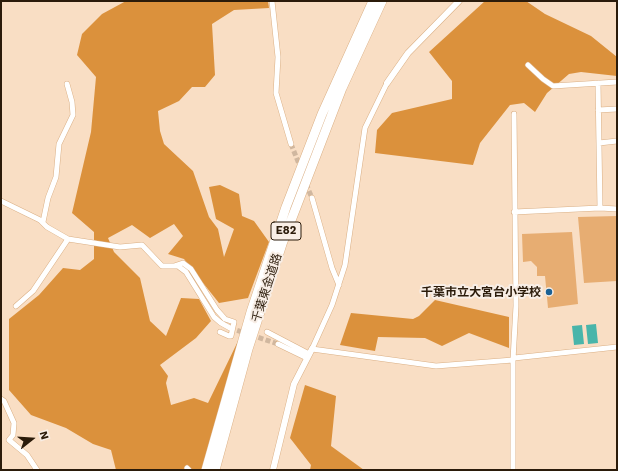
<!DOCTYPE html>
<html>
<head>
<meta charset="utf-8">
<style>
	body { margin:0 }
	#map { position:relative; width:618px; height:471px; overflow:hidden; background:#f9dec4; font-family:"Work Sans",sans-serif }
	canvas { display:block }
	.frame { position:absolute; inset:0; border:2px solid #2b1b0a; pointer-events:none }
	.north { position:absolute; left:12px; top:419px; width:40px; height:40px; -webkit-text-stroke:3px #f8eee6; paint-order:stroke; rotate:73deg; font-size:11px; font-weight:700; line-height:16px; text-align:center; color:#2b1b0a }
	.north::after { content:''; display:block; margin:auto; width:14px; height:18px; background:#2b1b0a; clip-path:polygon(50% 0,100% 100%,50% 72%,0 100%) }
</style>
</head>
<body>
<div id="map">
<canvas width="618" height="471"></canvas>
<div class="frame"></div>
<div class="north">N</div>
</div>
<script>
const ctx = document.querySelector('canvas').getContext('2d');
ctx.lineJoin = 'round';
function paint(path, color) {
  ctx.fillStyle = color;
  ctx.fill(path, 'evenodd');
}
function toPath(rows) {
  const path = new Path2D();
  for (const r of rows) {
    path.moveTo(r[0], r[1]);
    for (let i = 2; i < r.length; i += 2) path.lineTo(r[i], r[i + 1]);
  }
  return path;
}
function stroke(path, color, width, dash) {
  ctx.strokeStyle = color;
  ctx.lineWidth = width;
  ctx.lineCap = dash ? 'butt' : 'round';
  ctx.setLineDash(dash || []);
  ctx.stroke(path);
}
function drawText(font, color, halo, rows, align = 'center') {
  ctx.font = font + ' "Work Sans","Noto Sans JP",sans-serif';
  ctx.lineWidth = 4;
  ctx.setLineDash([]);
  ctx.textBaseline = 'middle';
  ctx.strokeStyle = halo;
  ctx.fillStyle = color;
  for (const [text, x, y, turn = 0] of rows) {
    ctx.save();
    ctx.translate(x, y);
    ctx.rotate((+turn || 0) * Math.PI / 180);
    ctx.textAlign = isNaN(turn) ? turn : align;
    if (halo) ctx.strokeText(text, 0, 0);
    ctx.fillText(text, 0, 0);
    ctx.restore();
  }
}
paint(toPath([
	[617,216,617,281,584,283,578,217],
	[572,232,578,304,548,308,545,276,537,276,537,267,531,261,523,262,522,234]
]), '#e7ad72');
paint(toPath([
	[126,1,268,1,269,8,234,10,212,24,215,75,205,87,192,87,179,101,158,111,160,131,164,144,193,171,209,217,218,229,224,257,234,229,216,219,209,187,220,185,239,194,242,216,254,221,269,242,248,298,219,303,184,259,168,254,183,236,174,224,150,238,132,225,108,238,114,252,140,278,150,321,166,336,181,298,199,299,211,321,196,338,160,365,168,376,166,383,171,405,194,398,208,403,239,339,202,470,116,470,111,450,93,444,66,428,31,415,9,390,9,319,39,295,63,268,80,270,94,259,94,232,72,213,91,132,96,77,77,55,82,34,102,14],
	[485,1,526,1,545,14,591,36,617,57,617,76,581,72,569,74,547,93,535,112,524,103,510,105,480,143,473,165,375,153,377,130,392,113,452,99,452,81,429,52],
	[435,300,509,317,509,348,469,333,442,346,425,338,378,337,375,351,340,345,351,313,413,319,419,316],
	[305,385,336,396,331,446,364,470,310,470,311,465,290,438]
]), '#db913c');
paint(toPath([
	[596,324,598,343,588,344,586,325],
	[582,325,584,344,574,345,572,326]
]), '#49b5aa');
stroke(toPath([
	[291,144,301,169],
	[306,184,312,198],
	[230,328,278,344]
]), '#d0b79f', 5, [5, 2.5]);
const minor = toPath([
	[272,1,278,57,276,93,291,144],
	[528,65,543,79,553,86,617,82],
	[387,83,365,128,345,265,332,305,312,349,436,366,513,360],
	[598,83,600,208],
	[598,110,617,109],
	[599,143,617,141],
	[312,198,332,268,339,285],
	[1,201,40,220,47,227,68,239,120,247,142,245,162,266,178,266,186,272,214,317,221,323,230,328],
	[514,212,600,208,617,209],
	[43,222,48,198,56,177,59,144,73,115,72,102,67,84],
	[174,266,183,263,191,269,217,310,225,319,234,322,231,336,229,336,220,332],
	[16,306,33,291,68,239],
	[267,332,309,354],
	[278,344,307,358],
	[514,358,617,347],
	[1,399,4,401,14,423,13,435,9,440,27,455,37,470],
	[187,468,189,470],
	[513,470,513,360,516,306,514,114]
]);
const tertiary = toPath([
	[387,83,408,53,459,1],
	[273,470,294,384,312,349]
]);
const motorway = toPath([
	[206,470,251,312,286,207,322,114,373,1],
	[215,470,248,349,282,244,342,88,382,1]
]);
stroke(minor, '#daaf84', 6);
stroke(tertiary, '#daaf84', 7);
stroke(motorway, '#daaf84', 10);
stroke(minor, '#fff', 5);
stroke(tertiary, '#fff', 6);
stroke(motorway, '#fff', 9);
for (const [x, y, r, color] of [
	[549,292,4,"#1a6195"]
]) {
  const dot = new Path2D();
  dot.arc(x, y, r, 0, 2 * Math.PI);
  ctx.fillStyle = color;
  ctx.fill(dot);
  stroke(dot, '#f8eee6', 1.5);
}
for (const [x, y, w] of [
	[286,231,30]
]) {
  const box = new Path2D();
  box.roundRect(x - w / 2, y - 9, w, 18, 3);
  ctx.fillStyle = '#f8eee6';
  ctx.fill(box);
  stroke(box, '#2b1b0a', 1);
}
drawText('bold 11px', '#2b1b0a', null, [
	["E82",286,231]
]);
drawText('12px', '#2b1b0a', '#f8eee6', [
	["千葉東金道路",267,288,-72]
]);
drawText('bold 12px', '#2b1b0a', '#f8eee6', [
	["千葉市立大宮台小学校",541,292]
], 'right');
</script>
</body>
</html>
